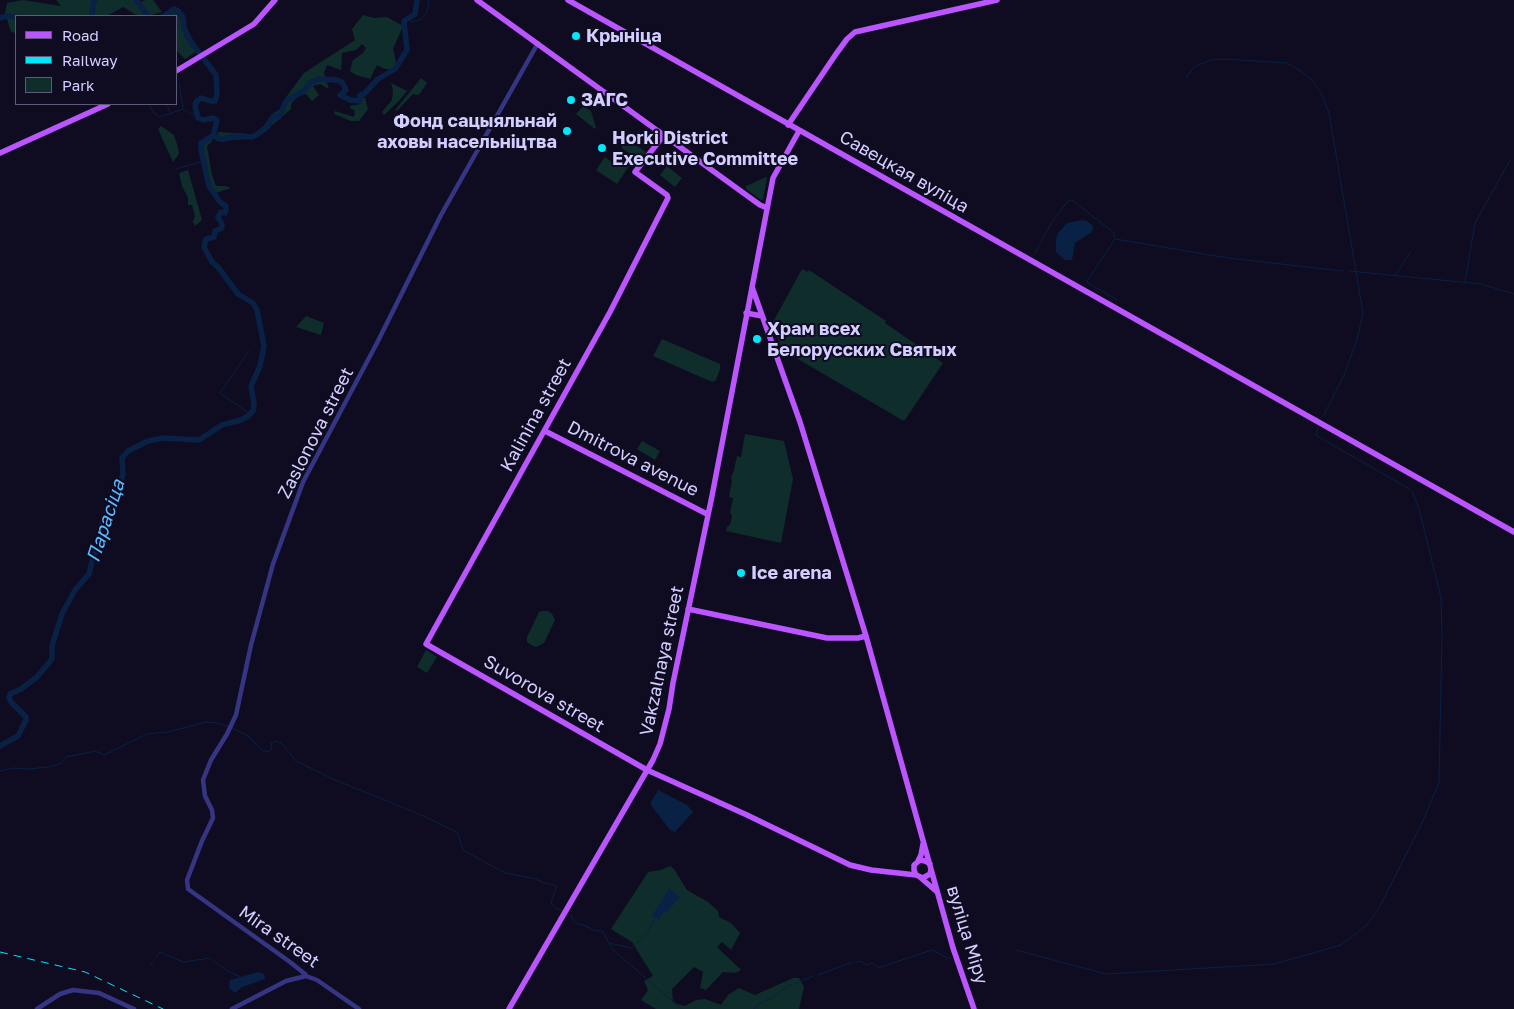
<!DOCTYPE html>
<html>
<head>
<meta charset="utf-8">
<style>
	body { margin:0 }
	#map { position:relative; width:1514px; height:1009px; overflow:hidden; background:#0f0c22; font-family:"Golos Text",sans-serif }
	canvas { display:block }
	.legend { position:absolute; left:15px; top:15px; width:162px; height:90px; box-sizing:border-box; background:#0f0c22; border:1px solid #5d5a7a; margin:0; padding:6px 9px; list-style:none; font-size:15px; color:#d2ceff }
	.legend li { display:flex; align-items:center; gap:10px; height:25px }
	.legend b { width:25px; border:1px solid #5d5a7a }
</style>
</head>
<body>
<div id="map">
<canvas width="1514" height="1009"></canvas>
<ul class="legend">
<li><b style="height:6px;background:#b5f"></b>Road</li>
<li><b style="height:6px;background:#00e7f9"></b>Railway</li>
<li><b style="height:14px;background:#0f2d2b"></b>Park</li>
</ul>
</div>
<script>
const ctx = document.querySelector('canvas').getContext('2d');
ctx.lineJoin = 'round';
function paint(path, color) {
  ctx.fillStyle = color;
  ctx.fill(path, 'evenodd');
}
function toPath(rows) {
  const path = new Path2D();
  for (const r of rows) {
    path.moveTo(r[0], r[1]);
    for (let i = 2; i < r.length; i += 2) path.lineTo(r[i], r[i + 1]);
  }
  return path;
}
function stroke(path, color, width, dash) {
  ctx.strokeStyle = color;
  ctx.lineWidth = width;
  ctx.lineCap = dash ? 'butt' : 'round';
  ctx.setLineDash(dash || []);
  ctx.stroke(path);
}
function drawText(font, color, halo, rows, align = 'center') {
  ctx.font = font + ' "Golos Text",sans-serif';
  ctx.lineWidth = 4;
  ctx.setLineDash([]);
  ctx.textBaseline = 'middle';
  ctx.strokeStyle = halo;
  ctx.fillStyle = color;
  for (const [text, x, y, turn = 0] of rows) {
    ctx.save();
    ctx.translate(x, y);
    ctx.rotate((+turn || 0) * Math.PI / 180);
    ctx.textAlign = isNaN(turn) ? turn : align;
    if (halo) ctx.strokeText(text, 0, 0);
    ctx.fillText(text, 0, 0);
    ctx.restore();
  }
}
paint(toPath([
	[23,0,61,6,56,0,139,0,141,2,145,0,153,0,162,12,148,16,138,16,123,7,107,16,16,16,16,33,11,32,5,13,7,3],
	[173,12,179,15,185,37,197,51,185,59,176,50,176,16,168,16],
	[363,15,374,18,387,17,403,26,393,49,396,62,393,69,385,69,377,65,370,79,356,75,350,71,353,60,363,53,366,48,362,44,356,50,342,53,341,70,327,65,324,73,329,89,320,84,313,86,319,95,312,101,306,94,297,97,291,104,291,109,263,133,262,128,272,114,282,108,284,100,304,73,355,40,352,29],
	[421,78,427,83,419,95,413,94,397,111,395,110],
	[391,83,407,91,399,101,384,115,382,112,392,100,393,90],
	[362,98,365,98,368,109,359,121,351,121,334,114,335,111,354,117,355,111,350,108,350,106,361,104],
	[586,103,588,104,586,108,591,111,596,128,595,129,576,114],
	[161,126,174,135,177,144,179,154,173,162,158,129],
	[218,132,249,134,249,139,230,140,223,142,216,141],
	[212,138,212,141,207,146,212,175,216,186,226,186,231,188,216,193,210,185,202,150,202,144],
	[622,146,637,146,646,152,640,161,622,148],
	[619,155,631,163,617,184,596,170,605,157,613,163],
	[667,166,682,178,675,187,660,175],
	[188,170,202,220,195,226,193,222,195,216,192,205,188,205,188,198,182,186,179,173],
	[766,177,767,178,763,199,761,200,746,189,746,186],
	[802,269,808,272,809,270,886,321,885,323,943,363,905,420,902,420,781,349,773,322],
	[306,316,324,323,321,335,296,327],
	[662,339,720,364,720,369,716,380,712,382,653,356],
	[745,434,784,441,793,479,781,543,726,531,727,527,730,525,732,516,730,512,733,498,729,497,732,480,731,479,732,474,733,474,737,456,741,457],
	[642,441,660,451,655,460,637,449],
	[543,611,548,611,552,614,555,620,544,643,536,647,531,645,527,642,527,637,539,612],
	[426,650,437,657,427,673,417,667],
	[670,866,674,869,687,890,708,902,718,911,719,917,731,923,740,933,731,950,722,942,717,947,741,970,735,973,723,972,706,990,700,988,703,972,694,967,672,989,673,1003,685,1006,696,1000,705,999,721,1005,728,995,739,988,755,995,793,978,799,978,804,987,799,1009,656,1009,641,1000,648,990,644,981,653,976,632,942,611,929,648,872,661,870]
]), '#0f2d2b');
paint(toPath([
	[1083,220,1087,221,1093,226,1092,232,1075,243,1072,260,1065,260,1056,252,1056,239,1058,233,1067,223],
	[658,790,687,805,693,812,675,832,670,830,651,805,651,802],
	[669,888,680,897,666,913,664,911,659,920,652,916],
	[258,972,264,974,265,979,242,987,235,993,229,988,230,980]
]), '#092145');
stroke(toPath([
	[409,19,412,22,420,20,427,12,429,3,428,0],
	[1186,78,1194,67,1210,60,1224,59,1287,63,1301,71,1311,79,1321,93,1329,113,1363,313,1357,339,1345,373,1323,417],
	[179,83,183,107],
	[149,104,153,112,160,117,183,109,191,114,197,114],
	[167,104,170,112],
	[176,169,204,161],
	[1035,253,1052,222,1068,201,1072,200,1114,233,1115,238],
	[1349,271,1481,284,1514,294],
	[1395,276,1411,251],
	[1465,282,1475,223,1510,160],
	[1116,299,1088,283,1087,281,1115,239,1228,258,1343,271],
	[249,351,220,393,250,414],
	[232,728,247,735,262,750,268,752,272,749,271,743,276,741,282,744,296,761,333,779,421,815,457,832,463,850,505,873,536,879,544,883,555,885,556,887,551,903,555,908,563,911],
	[0,771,14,768,28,769,48,767,60,764,66,757,86,753,95,751,104,755,147,734,168,732,206,722,218,723,229,727],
	[571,915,574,922,578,924,584,925,593,930,602,931,613,950,682,1009],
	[609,943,631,948,645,936,656,918],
	[1016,950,1106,974,1274,964,1341,945,1367,925,1378,910,1422,823,1439,782,1442,634,1441,598,1419,509,1413,493,1406,487,1317,436,1316,433,1318,428],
	[156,957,160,952,183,962,210,958,226,970,240,977],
	[856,962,861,961,866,965,872,963,877,967,881,967,932,950,947,958,951,958],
	[150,966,153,962],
	[818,975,853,962],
	[754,1009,758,1004,768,1000,787,987,813,976]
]), '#092145', 1);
stroke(toPath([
	[136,0,148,16],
	[92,16,93,4,95,0],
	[0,18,7,16,16,17],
	[213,136,222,139,237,136,252,137,258,134,268,126,274,116,279,117,286,101,305,90,310,83,318,79,337,80,342,82,346,90,340,95,350,100,360,101,360,95,364,94,378,79,395,69,407,50,404,21,415,14,417,0],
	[0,746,18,736,26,720,26,717,11,702,9,698,10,694,21,689,37,677,52,659,52,646,62,614,75,590,89,574,94,553,99,550,100,530,103,521,113,500,116,487,121,481,123,474,122,458,128,451,148,441,163,438,199,440,222,425,241,420,248,416,253,411,254,404,251,386,260,366,264,346,257,310,253,303,238,294,218,267,212,262,204,247,206,239,214,237,215,231,222,228,222,224,218,217,221,212,225,213,226,210,226,206,220,202,209,186,201,150,201,143,213,136,217,120,213,118,204,120,198,118,195,106,196,102,201,98,210,101,215,101,217,95,216,75,191,42,184,28,183,17,178,11,174,9,164,16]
]), '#092145', 5.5);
stroke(toPath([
	[37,1009,60,994,73,990,99,993,134,1009],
	[232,1009,286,981,306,976],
	[359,1009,317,980,306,976,305,974,290,962,188,889,187,880,202,841,213,818,212,810,205,796,203,780,211,760,227,734,236,715,251,645,273,564,303,482,377,343,441,215,538,43]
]), '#363584', 4.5);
stroke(toPath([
	[477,0,760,205,767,208],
	[568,0,1514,532],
	[176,71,254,24,275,0],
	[788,125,836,54,847,39,855,32,997,0],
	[664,135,635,172,667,195,668,198,610,312,426,644,647,770,747,815,850,865,871,870,916,875],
	[0,153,108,104],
	[752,287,800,422,866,636,953,948,974,1009],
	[746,313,762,316],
	[545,431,707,514],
	[688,609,827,638,858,638,866,636],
	[918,861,921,855,923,844],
	[930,864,925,861,920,860,914,865,914,870,916,875,923,878,930,874,931,869],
	[921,878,936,891],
	[509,1009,653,760,660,744,669,709,673,683,712,496,773,178,799,131]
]), '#b5f', 5.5);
stroke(toPath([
	[0,952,85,972,163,1009]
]), '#00e7f9', 1, [8, 6]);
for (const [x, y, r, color] of [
	[576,36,5,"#00e7f9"],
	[571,100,5,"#00e7f9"],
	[567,131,5,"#00e7f9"],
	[602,148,5,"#00e7f9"],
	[757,339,5,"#00e7f9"],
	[741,573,5,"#00e7f9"]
]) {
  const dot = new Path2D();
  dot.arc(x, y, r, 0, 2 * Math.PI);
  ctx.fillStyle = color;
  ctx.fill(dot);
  stroke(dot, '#0f0c22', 2);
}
drawText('bold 18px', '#d2ceff', '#0f0c22', [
	["Крыніца",586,36],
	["ЗАГС",581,100],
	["Фонд сацыяльнай",557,121,"right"],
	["аховы насельніцтва",557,142,"right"],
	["Horki District",612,138],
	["Executive Committee",612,159],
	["Храм всех",767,329],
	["Белорусских Святых",767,350],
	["Ice arena",751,573]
], 'left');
drawText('18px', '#d2ceff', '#0f0c22', [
	["Савецкая вуліца",904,172,30],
	["Kalinina street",536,415,-61],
	["Zaslonova street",316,433,-63],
	["Dmitrova avenue",633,459,27],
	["Vakzalnaya street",662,661,-78],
	["Suvorova street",544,694,30],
	["вуліца Міру",967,935,73],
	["Mira street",279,937,35]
]);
drawText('italic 19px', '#5cb8ff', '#0f0c22', [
	["Парасіца",106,521,-72]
]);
</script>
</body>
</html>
